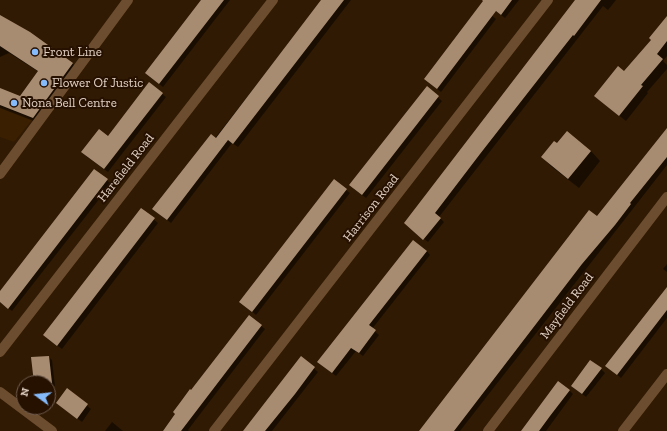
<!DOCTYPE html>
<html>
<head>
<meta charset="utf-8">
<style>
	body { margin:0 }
	#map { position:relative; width:667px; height:431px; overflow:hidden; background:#301a03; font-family:"Zilla Slab",serif }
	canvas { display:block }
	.north { position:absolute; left:16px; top:375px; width:40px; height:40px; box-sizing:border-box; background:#261000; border:1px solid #705d4e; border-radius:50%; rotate:285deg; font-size:11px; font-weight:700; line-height:16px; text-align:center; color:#e0d0c3 }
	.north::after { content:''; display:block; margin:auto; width:14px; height:18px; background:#85bbfb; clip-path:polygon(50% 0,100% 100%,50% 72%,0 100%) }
</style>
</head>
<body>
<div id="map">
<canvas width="667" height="431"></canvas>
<div class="north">N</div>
</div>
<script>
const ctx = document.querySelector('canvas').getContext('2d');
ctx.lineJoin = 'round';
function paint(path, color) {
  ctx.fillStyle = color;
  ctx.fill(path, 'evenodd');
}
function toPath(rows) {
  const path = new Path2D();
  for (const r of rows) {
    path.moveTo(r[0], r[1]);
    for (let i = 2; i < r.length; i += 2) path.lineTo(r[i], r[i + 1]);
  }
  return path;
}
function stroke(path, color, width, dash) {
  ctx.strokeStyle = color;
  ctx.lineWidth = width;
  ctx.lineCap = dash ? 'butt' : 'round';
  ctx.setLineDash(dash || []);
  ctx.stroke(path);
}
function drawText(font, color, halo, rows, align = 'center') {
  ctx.font = font + ' "Zilla Slab",serif';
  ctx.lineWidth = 4;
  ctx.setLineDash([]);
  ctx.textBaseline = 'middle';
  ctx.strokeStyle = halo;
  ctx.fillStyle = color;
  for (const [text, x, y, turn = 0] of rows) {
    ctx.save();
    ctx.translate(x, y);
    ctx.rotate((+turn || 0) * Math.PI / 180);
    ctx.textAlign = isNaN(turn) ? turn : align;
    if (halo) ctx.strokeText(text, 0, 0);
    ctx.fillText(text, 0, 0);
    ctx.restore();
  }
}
paint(toPath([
	[0,106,33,119,14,142,0,137]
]), '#3a1f01');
paint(toPath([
	[203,0,230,0,163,87,150,77],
	[323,0,351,0,238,147,232,143,171,223,157,212],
	[493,0,519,0,505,18,493,9],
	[576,0,616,0,608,10,603,6,439,217,444,222,428,242,409,227],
	[480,6,496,19,441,92,429,82],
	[667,18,667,56,663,61,667,65,667,69,647,92,648,93,626,121,602,102,652,40],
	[0,22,30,33,73,64,78,69,39,123,0,108,0,91,20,97,39,72,9,53,0,57],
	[149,84,166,97,108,172,86,156,109,138],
	[427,88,442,101,366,198,354,189],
	[667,129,667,165,460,431,420,431,597,218],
	[591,151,600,161,579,188,552,167,542,157],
	[95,170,111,184,12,311,0,302,0,292],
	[346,190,350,193,256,315,244,305],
	[141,209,158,223,62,349,48,339],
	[427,251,430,255,372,329,379,335,363,356,356,351,336,376,322,365],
	[667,264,667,272,663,269],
	[667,288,667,318,621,378,607,366],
	[249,316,265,329,188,430,189,431,164,431],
	[49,357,52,360,55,386,48,387,48,383,35,383],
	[301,357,318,372,272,431,244,431],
	[601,369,605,373,586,397,572,386],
	[67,390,91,409,82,422,61,406],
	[569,390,573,394,546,431,522,431],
	[112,422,123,431,105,431]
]), '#0007');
paint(toPath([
	[201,0,224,0,159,84,145,73],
	[321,0,344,0,233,144,228,140,167,220,152,209,211,134,216,138],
	[482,0,512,0,501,15,496,11,437,89,424,79,483,1],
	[575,0,601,0,574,36,573,35,562,49,480,154,435,213,441,218,423,240,404,223],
	[0,15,30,32,73,63,33,118,0,105,0,88,20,96,38,71,0,46],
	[667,16,667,41,657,54,663,59,641,85,643,86,619,116,594,96,618,66,624,71,651,40,649,38],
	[149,82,163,93,104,169,81,152,99,129,108,136],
	[427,86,439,96,362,195,349,185],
	[667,128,667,157,630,203,631,204,615,225,582,264,454,431,419,431,589,210,597,216],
	[567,131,591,151,568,179,541,157,554,141,557,143],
	[94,169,108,179,8,309,0,302,0,291],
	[334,179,347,189,252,312,239,302],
	[141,208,155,218,57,346,43,335],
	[413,240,427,251,369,325,376,330,359,353,351,348,332,373,317,362],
	[667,287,667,310,617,375,605,366],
	[249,315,262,325,181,431,163,431,175,414,173,412,182,400,190,389,191,390],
	[49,356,52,383,34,383,31,357],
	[301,356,315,367,295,394,265,431,243,431],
	[590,360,602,368,582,394,571,386],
	[558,381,570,390,550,416,539,431,521,431],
	[67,388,88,404,77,419,56,403]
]), '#a88c72');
stroke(toPath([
	[0,174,128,0],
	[0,352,273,0],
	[0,392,52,431],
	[214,431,548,0],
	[488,431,667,197],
	[623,431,667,374]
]), '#6d4d2f', 10);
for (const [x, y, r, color] of [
	[35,52,4,"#85bbfb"],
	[44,83,4,"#85bbfb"],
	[14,103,4,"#85bbfb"]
]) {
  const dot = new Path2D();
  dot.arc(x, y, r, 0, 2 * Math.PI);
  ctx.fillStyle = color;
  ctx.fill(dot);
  stroke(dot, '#261000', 1.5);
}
drawText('13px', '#e0d0c3', '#261000', [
	["Front Line",43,52],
	["Flower Of Justic",52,83],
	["Nona Bell Centre",22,103]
], 'left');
drawText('13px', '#e0d0c3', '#261000', [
	["Harefield Road",126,168,-52],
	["Harrison Road",371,208,-52],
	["Mayfield Road",567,306,-53]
]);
</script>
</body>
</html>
